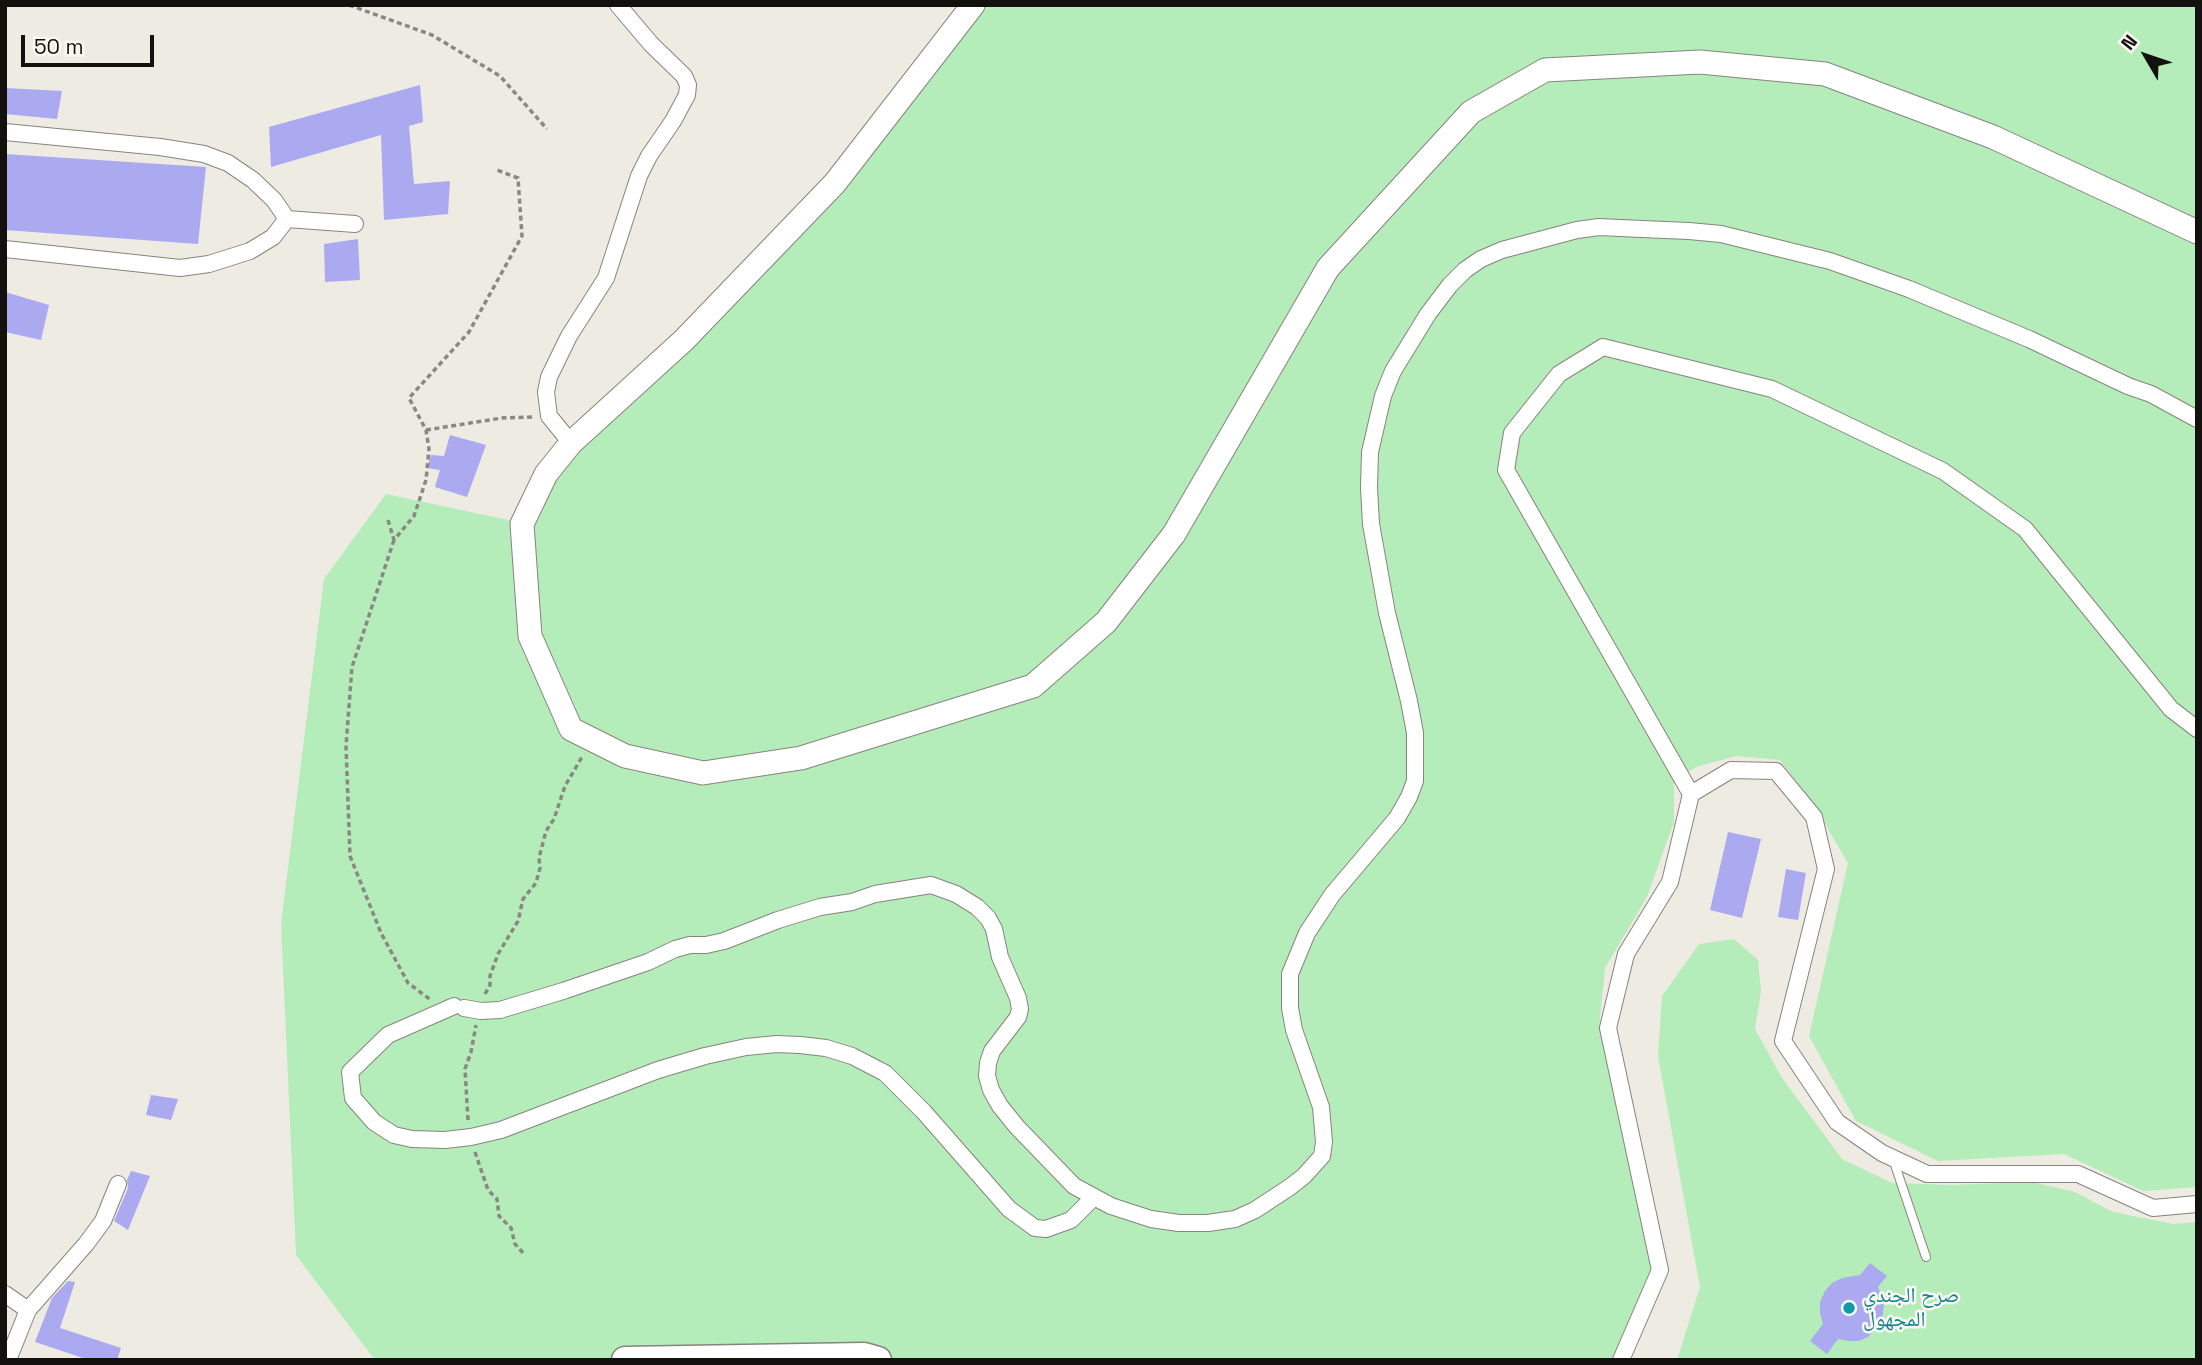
<!DOCTYPE html>
<html>
<head>
<meta charset="utf-8">
<style>
	body { margin:0 }
	#map { position:relative; width:2202px; height:1365px; overflow:hidden; background:#eeebe3; font-family:"Space Grotesk",sans-serif }
	canvas { display:block }
	.frame { position:absolute; inset:0; border:7px solid #12110e; pointer-events:none }
	.north { position:absolute; left:2111px; top:21px; width:70px; height:70px; -webkit-text-stroke:5px #fbf8f0; paint-order:stroke; rotate:309deg; font-size:19px; font-weight:700; line-height:28px; text-align:center; color:#12110e }
	.north::after { content:''; display:block; margin:auto; width:24px; height:32px; background:#12110e; clip-path:polygon(50% 0,100% 100%,50% 72%,0 100%) }
	.scale { position:absolute; left:21px; top:35px; width:133px; height:32px; box-sizing:border-box; border:4px solid #12110e; border-top:0; padding-left:9px; font-size:21px; line-height:24px; white-space:nowrap; color:#12110e; -webkit-text-stroke:5px #fbf8f0; paint-order:stroke }
</style>
</head>
<body>
<div id="map">
<canvas width="2202" height="1365"></canvas>
<div class="frame"></div>
<div class="north">N</div>
<div class="scale">50 m</div>
</div>
<script>
const ctx = document.querySelector('canvas').getContext('2d');
ctx.lineJoin = 'round';
function paint(path, color) {
  ctx.fillStyle = color;
  ctx.fill(path, 'evenodd');
}
function toPath(rows) {
  const path = new Path2D();
  for (const r of rows) {
    path.moveTo(r[0], r[1]);
    for (let i = 2; i < r.length; i += 2) path.lineTo(r[i], r[i + 1]);
  }
  return path;
}
function stroke(path, color, width, dash) {
  ctx.strokeStyle = color;
  ctx.lineWidth = width;
  ctx.lineCap = dash ? 'butt' : 'round';
  ctx.setLineDash(dash || []);
  ctx.stroke(path);
}
function drawText(font, color, halo, rows, align = 'center') {
  ctx.font = font + ' "Space Grotesk","Noto Naskh Arabic",sans-serif';
  ctx.lineWidth = 5;
  ctx.setLineDash([]);
  ctx.textBaseline = 'middle';
  ctx.strokeStyle = halo;
  ctx.fillStyle = color;
  for (const [text, x, y, turn = 0] of rows) {
    ctx.save();
    ctx.translate(x, y);
    ctx.rotate((+turn || 0) * Math.PI / 180);
    ctx.textAlign = isNaN(turn) ? turn : align;
    if (halo) ctx.strokeText(text, 0, 0);
    ctx.fillText(text, 0, 0);
    ctx.restore();
  }
}
paint(toPath([
	[973,5,2197,5,2197,1187,2143,1191,2064,1154,1938,1161,1856,1121,1809,1036,1848,863,1811,800,1780,760,1736,756,1696,767,1674,781,1674,822,1647,897,1605,968,1599,1027,1660,1270,1621,1360,375,1360,296,1255,281,924,324,579,386,494,522,523,539,489,724,300],
	[1734,939,1758,960,1761,991,1755,1029,1782,1078,1842,1159,1892,1183,1952,1185,2032,1182,2075,1192,2113,1212,2173,1224,2197,1222,2197,1360,1677,1360,1700,1287,1658,1056,1662,996,1699,944]
]), '#b4ecba');
paint(toPath([
	[420,85,423,122,409,126,414,184,450,181,448,214,384,220,381,135,271,167,269,127],
	[5,88,62,91,57,119,5,114],
	[5,154,206,167,198,244,5,230],
	[358,239,360,280,325,282,324,244],
	[5,292,49,305,41,340,5,332],
	[450,435,486,445,467,497,435,487,440,470,427,468,431,455,444,456],
	[1728,832,1761,839,1742,918,1710,910],
	[1786,869,1806,873,1798,920,1778,917],
	[151,1095,178,1099,171,1120,146,1115],
	[131,1171,150,1176,128,1230,114,1221,128,1188,127,1180],
	[1870,1263,1887,1276,1878,1287,1884,1302,1882,1322,1868,1337,1859,1341,1849,1341,1838,1339,1827,1354,1810,1341,1823,1324,1820,1313,1820,1302,1825,1291,1832,1283,1842,1278,1860,1275],
	[68,1281,75,1282,60,1328,121,1348,117,1360,89,1360,35,1342,52,1298]
]), '#aba9f0');
const lane = toPath([
	[1893,1159,1926,1257]
]);
const street = toPath([
	[5,132,160,147,204,154,228,163,253,180,274,200,287,219,355,224],
	[5,249,180,268,209,264,250,251,273,237,287,219],
	[571,443,549,416,546,392,549,377,569,336,606,278,639,176,649,156,673,121,687,95,688,85,684,76,651,44,618,5],
	[1691,794,1506,470,1512,433,1559,374,1603,347,1772,389,1943,471,2025,529,2171,709,2197,729],
	[454,1006,388,1035,350,1072,353,1098,374,1122,394,1135,412,1139,445,1140,471,1137,501,1130,658,1070,705,1056,746,1047,777,1044,800,1045,826,1048,852,1056,885,1073,924,1112,1009,1209,1035,1228,1046,1229,1071,1220,1094,1197],
	[464,1008,481,1011,500,1010,563,991,648,962,675,949,690,945,706,945,724,941,778,920,820,907,852,902,875,894,931,885,956,894,977,907,988,918,994,929,1000,957,1018,998,1020,1009,1018,1017,992,1051,988,1063,987,1076,991,1090,1000,1106,1017,1127,1074,1186,1111,1206,1151,1219,1179,1223,1208,1223,1235,1219,1255,1210,1290,1187,1304,1176,1322,1156,1324,1142,1321,1107,1294,1030,1290,1008,1290,974,1307,933,1332,895,1397,818,1409,797,1415,781,1415,733,1409,701,1387,613,1371,524,1369,488,1370,452,1383,396,1393,371,1428,314,1450,285,1465,270,1481,259,1502,250,1577,230,1599,227,1642,229,1689,231,1721,234,1830,261,1909,289,2029,339,2128,386,2151,394,2197,419],
	[5,1294,28,1310],
	[8,1360,28,1310,86,1244,103,1221,118,1184],
	[1621,1360,1660,1270,1608,1028,1626,954,1670,882,1691,794,1731,770,1776,771,1814,817,1826,869,1783,1041,1837,1122,1882,1153,1927,1174,2078,1174,2153,1208,2197,1204]
]);
const secondary = toPath([
	[973,5,835,183,684,340,571,443,546,474,522,524,530,636,571,729,625,756,703,773,801,758,1033,686,1106,622,1174,534,1328,268,1471,112,1545,70,1700,62,1825,74,1993,137,2197,232]
]);
const primary = toPath([
	[625,1360,864,1356,878,1360]
]);
stroke(lane, '#87847d', 10);
stroke(street, '#87847d', 18);
stroke(secondary, '#87847d', 25);
stroke(primary, '#87847d', 29);
stroke(toPath([
	[349,5,432,35,500,76,547,129],
	[426,430,502,418,533,417],
	[388,520,394,540,414,516,426,480,429,449,426,430,409,398,469,332,522,236,518,178,497,170],
	[394,540,352,667,346,746,350,856,381,933,408,983,431,1000],
	[485,994,490,985,490,976,498,954,518,921,523,899,536,883,540,868,539,858,546,831,554,819,565,786,582,757],
	[468,1120,465,1069,471,1052,476,1025],
	[475,1152,488,1190,497,1199,499,1216,511,1228,515,1244,524,1254]
]), '#8b8883', 3.5, [5, 3.5]);
stroke(lane, '#fff', 8);
stroke(street, '#fff', 16);
stroke(secondary, '#fff', 23);
stroke(primary, '#fff', 26);
for (const [x, y, r, color] of [
	[1849,1308,7,"#0f9aa8"]
]) {
  const dot = new Path2D();
  dot.arc(x, y, r, 0, 2 * Math.PI);
  ctx.fillStyle = color;
  ctx.fill(dot);
  stroke(dot, '#fbf8f0', 2.5);
}
drawText('21px', '#0d838f', '#fbf8f0', [
	["صرح الجندي",1863,1296],
	["المجهول",1863,1320]
], 'left');
</script>
</body>
</html>
